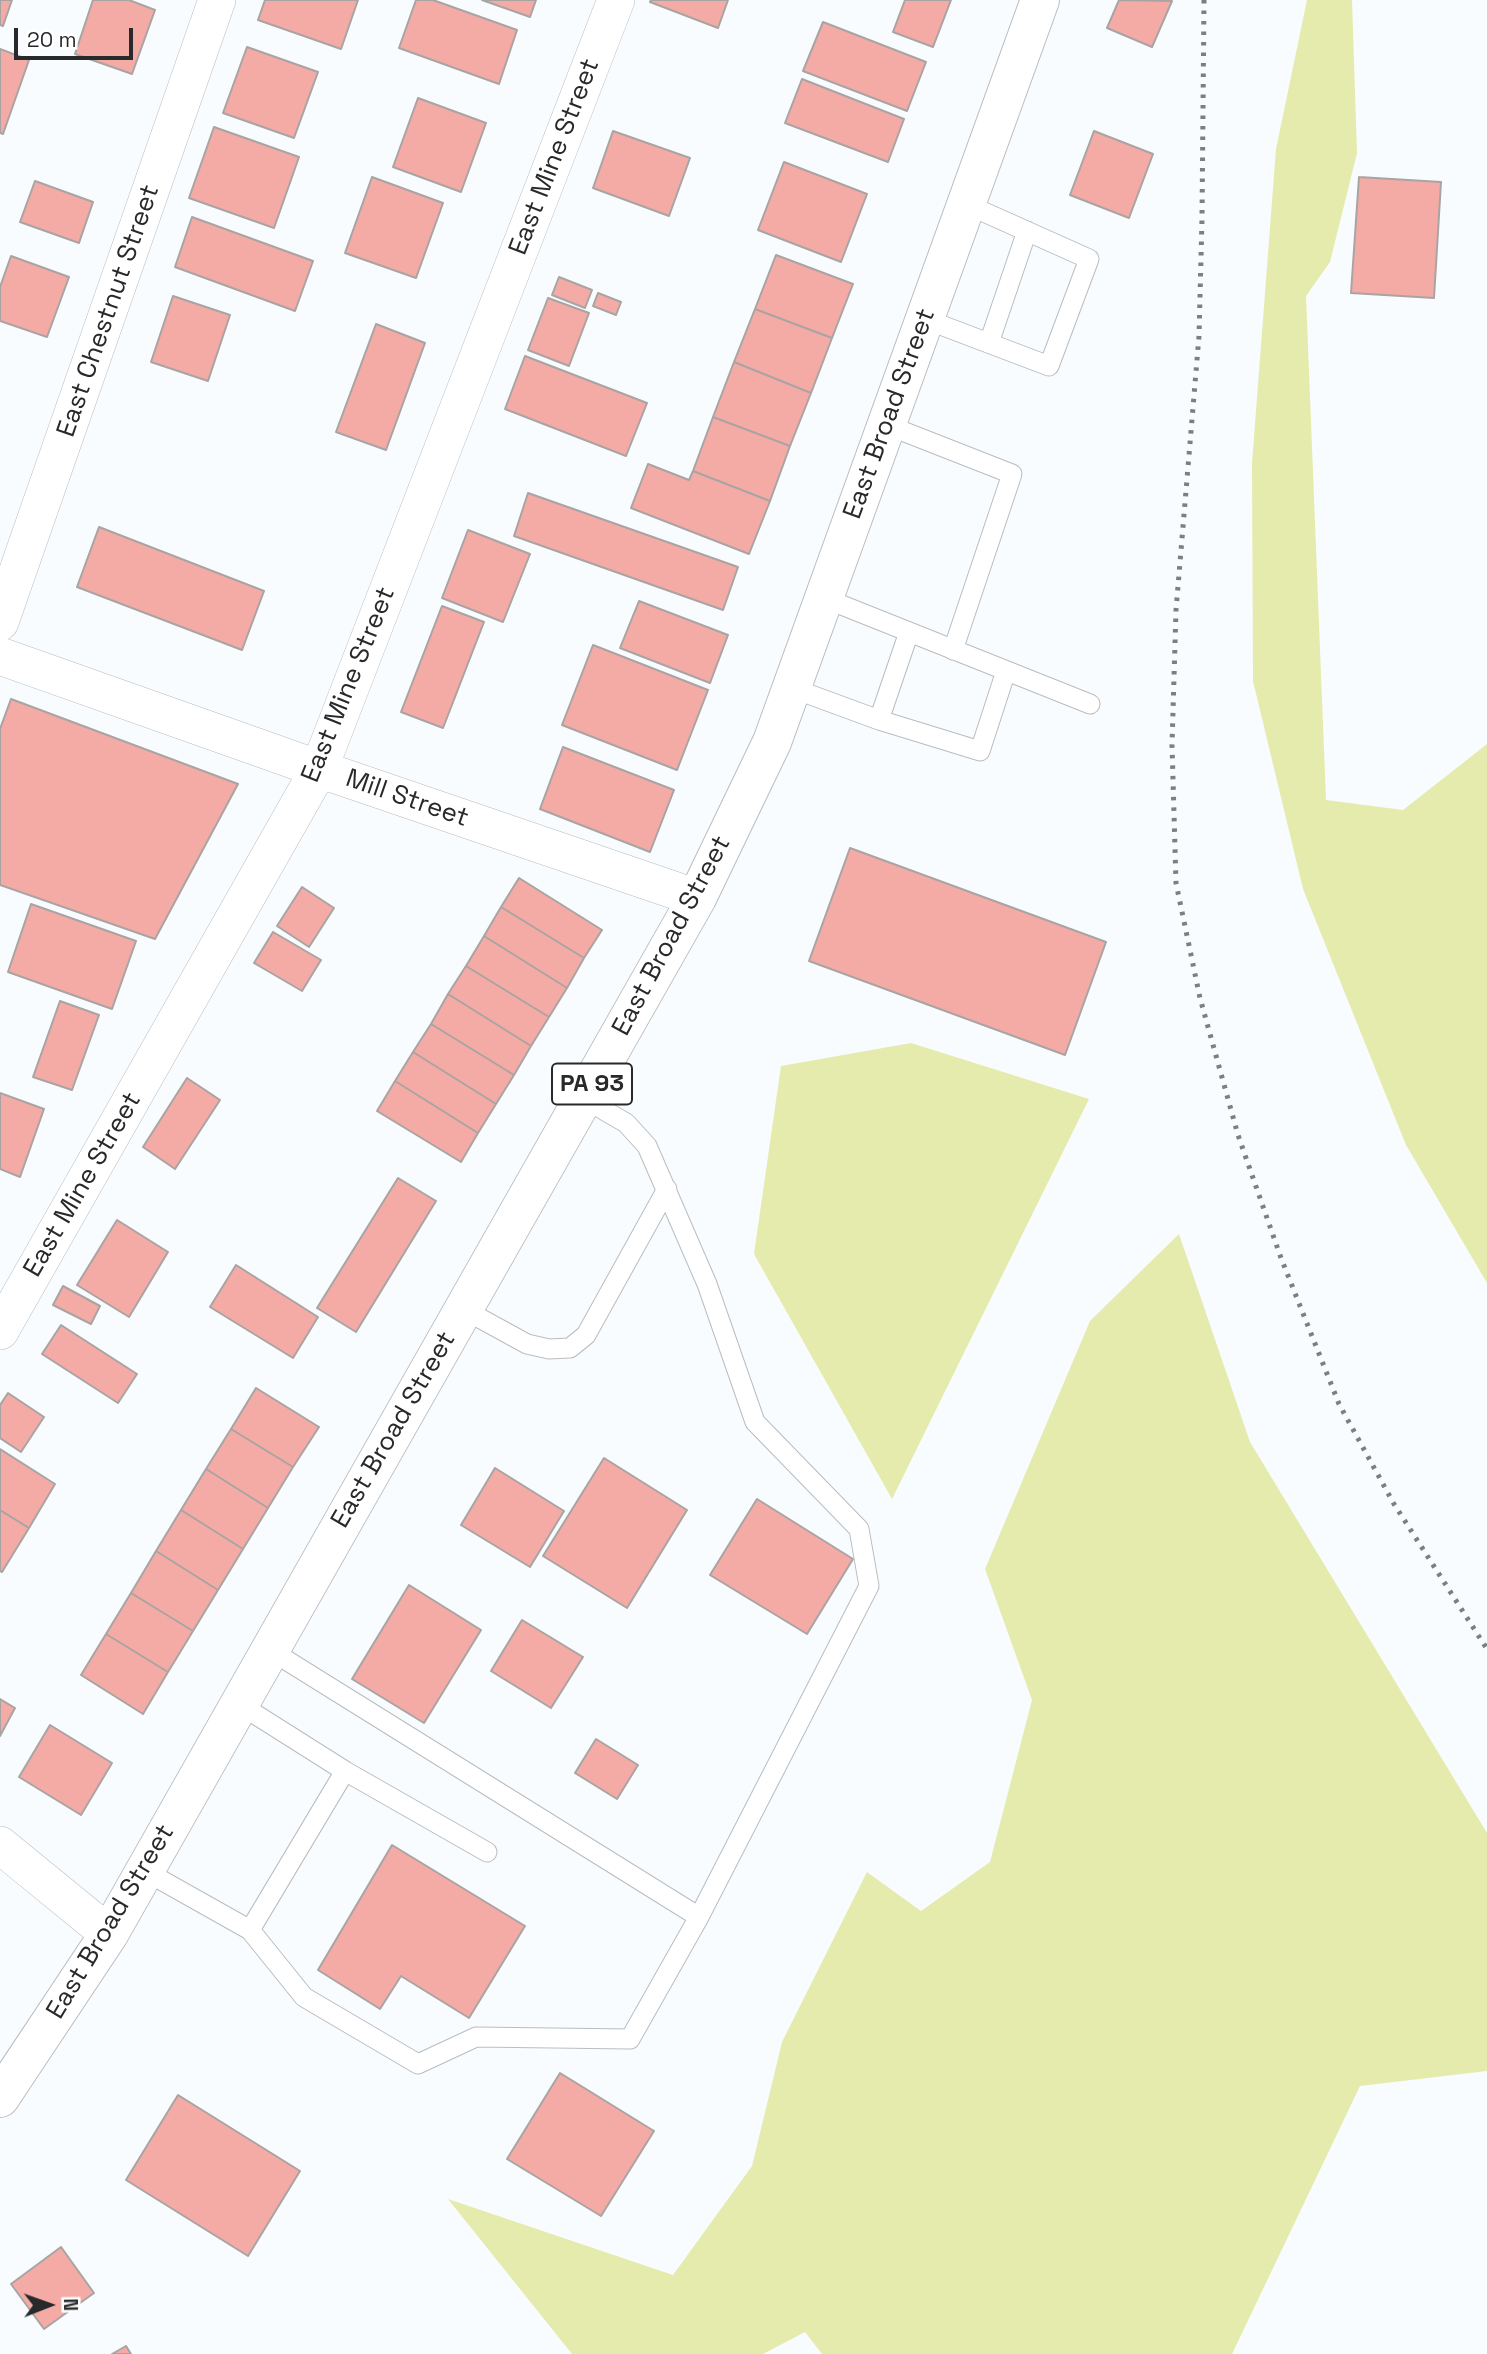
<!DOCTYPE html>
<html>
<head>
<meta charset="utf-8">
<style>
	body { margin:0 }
	#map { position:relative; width:1487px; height:2354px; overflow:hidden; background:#f8fcff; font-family:"Space Grotesk",sans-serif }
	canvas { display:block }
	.north { position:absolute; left:14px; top:2270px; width:70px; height:70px; -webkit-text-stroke:5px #fff; paint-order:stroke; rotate:89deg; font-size:19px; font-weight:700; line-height:28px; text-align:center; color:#28292b }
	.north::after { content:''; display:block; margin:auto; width:24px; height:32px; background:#28292b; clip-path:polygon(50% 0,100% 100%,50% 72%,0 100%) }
	.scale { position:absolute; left:14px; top:28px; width:119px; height:32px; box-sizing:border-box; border:4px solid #28292b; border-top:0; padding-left:9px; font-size:21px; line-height:24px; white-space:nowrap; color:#28292b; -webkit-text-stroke:5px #fff; paint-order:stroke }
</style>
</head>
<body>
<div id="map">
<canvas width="1487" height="2354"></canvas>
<div class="north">N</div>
<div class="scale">20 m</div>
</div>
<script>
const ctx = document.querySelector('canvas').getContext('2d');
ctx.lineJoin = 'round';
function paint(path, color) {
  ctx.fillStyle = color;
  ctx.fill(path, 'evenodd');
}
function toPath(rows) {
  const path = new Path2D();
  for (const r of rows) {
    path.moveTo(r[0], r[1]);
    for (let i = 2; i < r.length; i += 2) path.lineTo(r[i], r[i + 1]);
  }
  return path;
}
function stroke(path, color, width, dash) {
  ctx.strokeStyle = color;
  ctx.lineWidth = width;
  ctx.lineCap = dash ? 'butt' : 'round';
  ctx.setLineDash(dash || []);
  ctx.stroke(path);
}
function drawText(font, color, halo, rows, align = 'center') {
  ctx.font = font + ' "Space Grotesk",sans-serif';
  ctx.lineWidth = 5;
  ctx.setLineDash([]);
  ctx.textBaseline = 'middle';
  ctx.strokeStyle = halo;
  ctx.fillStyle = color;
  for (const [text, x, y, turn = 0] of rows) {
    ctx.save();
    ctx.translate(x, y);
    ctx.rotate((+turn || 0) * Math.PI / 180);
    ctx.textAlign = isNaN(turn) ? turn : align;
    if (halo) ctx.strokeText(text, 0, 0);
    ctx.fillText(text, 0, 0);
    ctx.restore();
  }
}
paint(toPath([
	[1307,0,1352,0,1357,153,1330,262,1306,296,1326,800,1403,810,1487,744,1487,1283,1406,1145,1303,889,1253,681,1252,463,1276,149],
	[911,1043,1089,1099,892,1499,754,1254,781,1066],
	[1179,1234,1250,1442,1487,1833,1487,2071,1360,2086,1232,2354,822,2354,805,2332,763,2354,572,2354,448,2199,673,2275,752,2166,782,2042,867,1872,921,1911,990,1862,1032,1700,985,1569,1090,1321]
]), '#e5ebad');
const building = toPath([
	[0,0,12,0,3,26,0,25,0,0],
	[93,0,129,0,155,10,132,74,75,54,93,0],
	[265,0,358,0,341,49,258,20,265,0],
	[416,0,433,0,517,30,499,84,399,48,416,0],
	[482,0,536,0,530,17,482,0],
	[651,0,728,0,718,28,650,2,651,0],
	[905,0,951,0,933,47,893,32,905,0],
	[1119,0,1172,1,1152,47,1107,28,1119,0],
	[823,22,926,62,907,111,803,71,823,22],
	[247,47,318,72,294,138,223,113,247,47],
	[0,49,29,60,3,134,0,133,0,49],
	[802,79,904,119,888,162,785,123,802,79],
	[418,98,486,123,461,192,393,167,418,98],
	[214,127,299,157,274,228,189,198,214,127],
	[613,131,690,158,669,216,593,188,613,131],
	[1094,131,1153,154,1129,218,1070,195,1094,131],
	[784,162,867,194,841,262,758,230,784,162],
	[372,177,443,203,416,278,345,253,372,177],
	[1359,177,1441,182,1434,298,1351,293,1359,177],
	[35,181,93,202,79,243,20,222,35,181],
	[192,217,313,261,295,311,175,267,192,217],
	[776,255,853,284,832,338,755,309,776,255],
	[11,256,69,277,47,337,0,321,0,287,11,256],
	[559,277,592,290,585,308,552,295,559,277],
	[598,293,621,302,616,315,593,306,598,293],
	[173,296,230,315,208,381,151,362,173,296],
	[548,298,589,313,569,366,528,350,548,298],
	[755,309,832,338,811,393,734,362,755,309],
	[376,324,425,343,386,450,336,432,376,324],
	[525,356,647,403,626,456,505,409,525,356],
	[734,362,811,393,790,446,713,417,734,362],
	[713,417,790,446,770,501,693,471,713,417],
	[648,464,689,480,693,471,770,501,749,554,631,508,648,464],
	[528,493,738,567,723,610,514,536,528,493],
	[99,527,264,591,242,650,77,587,99,527],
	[468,530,530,554,503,622,442,598,468,530],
	[639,601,728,635,710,683,620,648,639,601],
	[442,606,484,622,443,728,401,712,442,606],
	[593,645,708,690,677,770,562,725,593,645],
	[11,699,238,784,155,939,0,885,0,729,11,699],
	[563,747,674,790,650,852,540,809,563,747],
	[850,848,1106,942,1065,1055,809,961,850,848],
	[519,878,602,930,584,958,501,907,519,878],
	[302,887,334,908,309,947,277,926,302,887],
	[31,904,136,941,112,1009,8,972,31,904],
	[501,907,584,958,567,988,484,936,501,907],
	[273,932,321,960,302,991,254,963,273,932],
	[484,936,567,988,549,1017,466,966,484,936],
	[466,966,549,1017,531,1046,448,994,466,966],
	[448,994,531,1046,514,1075,431,1024,448,994],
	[60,1001,99,1015,72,1090,33,1077,60,1001],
	[431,1024,514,1075,496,1104,413,1052,431,1024],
	[413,1052,496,1104,478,1133,395,1081,413,1052],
	[187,1078,220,1100,175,1169,143,1147,187,1078],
	[395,1081,478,1133,461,1162,377,1111,395,1081],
	[0,1093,44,1109,20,1177,0,1169,0,1093],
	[398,1178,436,1201,356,1332,317,1308,398,1178],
	[117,1220,168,1252,129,1317,77,1285,117,1220],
	[236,1265,318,1317,293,1358,210,1307,236,1265],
	[63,1286,100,1306,91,1324,53,1305,63,1286],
	[61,1325,137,1374,118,1403,42,1354,61,1325],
	[256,1388,319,1427,293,1467,231,1429,256,1388],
	[8,1393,44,1417,21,1452,0,1438,0,1405,8,1393],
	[231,1429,293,1467,268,1508,206,1469,231,1429],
	[0,1449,55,1484,29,1528,0,1510,0,1449],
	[604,1458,687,1510,627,1608,543,1556,604,1458],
	[495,1468,564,1511,530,1567,461,1525,495,1468],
	[206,1469,268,1508,243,1549,181,1510,206,1469],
	[757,1499,853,1559,807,1634,710,1575,757,1499],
	[0,1510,29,1528,2,1572,0,1571,0,1510],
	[181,1510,243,1549,218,1590,156,1551,181,1510],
	[156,1551,218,1590,193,1631,131,1593,156,1551],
	[409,1585,481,1630,424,1723,352,1679,409,1585],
	[131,1593,193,1631,168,1672,106,1634,131,1593],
	[522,1620,583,1657,551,1708,491,1671,522,1620],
	[106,1634,168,1672,143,1714,81,1675,106,1634],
	[0,1699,15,1708,0,1736,0,1699],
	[50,1725,112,1763,81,1815,19,1777,50,1725],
	[596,1739,638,1765,617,1799,575,1773,596,1739],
	[392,1845,525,1926,469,2018,401,1976,380,2009,318,1970,392,1845],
	[560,2073,654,2131,601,2216,507,2159,560,2073],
	[178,2095,300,2171,248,2256,126,2180,178,2095],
	[61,2247,94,2293,44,2329,11,2284,61,2247],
	[126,2346,131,2354,112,2354,126,2346]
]);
paint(building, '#f5aba5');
stroke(building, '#a9a4a3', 2);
const lane = toPath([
	[925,319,1049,366,1089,259,966,204],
	[989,343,1027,231],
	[887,425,1012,474,953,650],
	[824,598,1090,704],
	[792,688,879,720,909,632],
	[879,720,980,751,1006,671],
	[463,1309,527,1344,549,1349,570,1348,586,1335,667,1189],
	[270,1650,699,1917],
	[239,1704,345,1771,487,1852],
	[145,1871,250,1930,345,1771],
	[250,1930,304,1997,418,2064,476,2037,630,2039,699,1917,869,1586,859,1529,755,1422,707,1284,647,1146,626,1123,583,1098]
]);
const street = toPath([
	[0,622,217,0],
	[0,656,319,769,697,898],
	[0,1331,319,769,616,0],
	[0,1845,109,1934]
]);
const highway = toPath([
	[0,2098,109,1934,697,898,772,742,1040,0]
]);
stroke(lane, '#b9bdc0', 21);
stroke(street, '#b9bdc0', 38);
stroke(highway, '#b9bdc0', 40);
stroke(lane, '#fff', 19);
stroke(street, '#fff', 37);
stroke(highway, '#fff', 38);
stroke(toPath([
	[1204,0,1202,219,1199,336,1176,610,1172,745,1176,883,1200,998,1238,1135,1281,1258,1339,1404,1394,1504,1487,1649]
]), '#7c7e80', 5, [3.5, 7]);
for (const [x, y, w] of [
	[592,1084,80]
]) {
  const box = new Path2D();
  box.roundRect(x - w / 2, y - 20.5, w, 41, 5);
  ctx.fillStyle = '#fff';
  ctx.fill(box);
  stroke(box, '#28292b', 2);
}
drawText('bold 24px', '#28292b', null, [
	["PA 93",592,1084]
]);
drawText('26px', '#28292b', '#fff', [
	["East Mine Street",555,157,-69],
	["East Chestnut Street",109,311,-71],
	["East Broad Street",890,414,-70],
	["East Mine Street",349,685,-68],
	["Mill Street",407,799,19],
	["East Broad Street",672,936,-62],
	["East Mine Street",83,1185,-60],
	["East Broad Street",394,1430,-60],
	["East Broad Street",111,1922,-59]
]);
</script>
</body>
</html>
